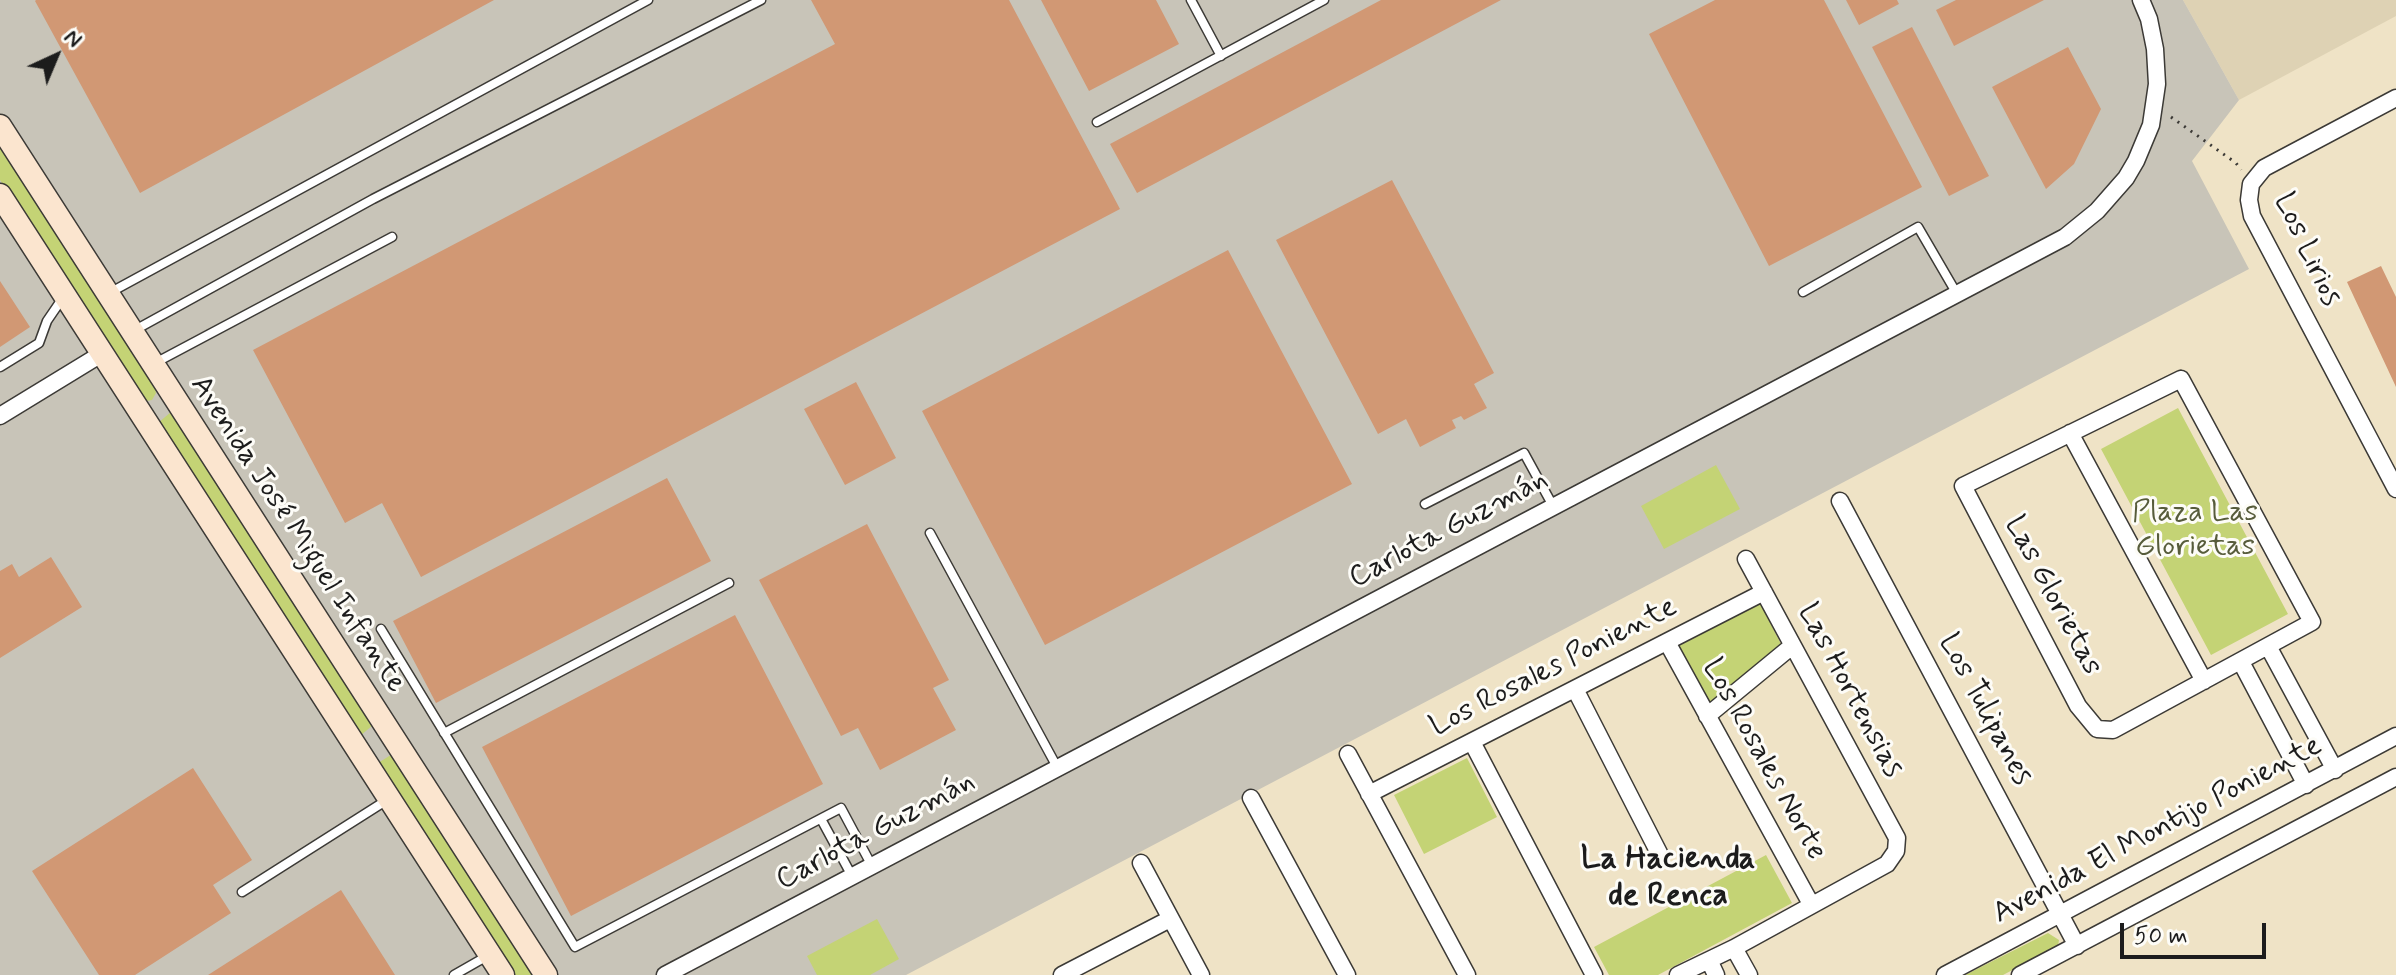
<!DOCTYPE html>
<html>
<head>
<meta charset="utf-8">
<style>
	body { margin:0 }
	#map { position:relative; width:2396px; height:975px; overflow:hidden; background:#efe3c6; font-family:Mynerve,sans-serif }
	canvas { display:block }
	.north { position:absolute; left:16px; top:16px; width:80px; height:80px; -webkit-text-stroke:6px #fdfcf7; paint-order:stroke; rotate:44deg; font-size:22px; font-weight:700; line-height:32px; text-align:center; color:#1c1c1c }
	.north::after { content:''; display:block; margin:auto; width:28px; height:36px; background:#1c1c1c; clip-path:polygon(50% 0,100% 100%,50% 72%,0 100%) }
	.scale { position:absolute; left:2120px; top:923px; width:146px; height:36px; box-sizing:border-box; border:4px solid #1c1c1c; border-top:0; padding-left:10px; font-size:24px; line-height:28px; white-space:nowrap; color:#1c1c1c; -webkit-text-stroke:6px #fdfcf7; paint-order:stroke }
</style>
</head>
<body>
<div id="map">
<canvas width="2396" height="975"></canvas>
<div class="north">N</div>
<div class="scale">50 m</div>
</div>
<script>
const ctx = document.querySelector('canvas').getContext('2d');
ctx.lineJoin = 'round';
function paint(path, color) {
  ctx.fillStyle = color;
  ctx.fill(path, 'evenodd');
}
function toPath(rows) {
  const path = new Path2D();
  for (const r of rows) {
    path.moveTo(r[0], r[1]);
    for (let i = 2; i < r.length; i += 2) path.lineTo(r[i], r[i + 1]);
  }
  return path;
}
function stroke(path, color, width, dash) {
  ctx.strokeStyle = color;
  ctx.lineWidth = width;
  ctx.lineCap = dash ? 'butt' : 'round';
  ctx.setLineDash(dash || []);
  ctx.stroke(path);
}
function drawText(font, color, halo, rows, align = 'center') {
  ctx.font = font + ' Mynerve,sans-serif';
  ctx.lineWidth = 6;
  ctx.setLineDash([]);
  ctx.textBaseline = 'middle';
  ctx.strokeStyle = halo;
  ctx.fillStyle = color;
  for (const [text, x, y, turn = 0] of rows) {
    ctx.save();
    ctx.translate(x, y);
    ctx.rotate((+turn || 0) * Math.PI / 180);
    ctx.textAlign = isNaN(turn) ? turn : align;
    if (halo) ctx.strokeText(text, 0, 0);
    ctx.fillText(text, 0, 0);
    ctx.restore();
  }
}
paint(toPath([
	[2183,0,2396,0,2396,16,2239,100]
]), '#ded2b4');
paint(toPath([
	[0,0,2183,0,2239,100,2192,161,2249,269,906,975,0,975]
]), '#c8c4b8');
paint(toPath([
	[0,144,154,383,156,393,152,400,146,401,142,398,0,180],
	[2178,408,2288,614,2211,655,2101,449],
	[171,412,373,725,360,736,158,423],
	[1716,465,1740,509,1664,549,1641,506],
	[1760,603,1782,646,1711,704,1678,646],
	[394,753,537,975,514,975,378,763],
	[1467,758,1497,817,1424,854,1394,795],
	[1766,855,1792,903,1658,975,1609,975,1594,947],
	[877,919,899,959,870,975,817,975,807,956],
	[2048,933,2059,940,2058,946,2003,975,1965,975]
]), '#c4d375');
paint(toPath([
	[494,0,140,193,35,1,36,0],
	[811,0,1009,0,1120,209,421,577,382,503,345,523,253,350,835,44],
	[1041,0,1156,0,1179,44,1089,91],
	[1381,0,1501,0,1137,193,1110,144],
	[1715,0,1824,0,1922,187,1769,266,1649,34],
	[1846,0,1897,0,1899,4,1859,25],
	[1956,0,2044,0,1954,46,1936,10],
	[1912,27,1989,176,1949,196,1872,47],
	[2068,47,2101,109,2074,164,2046,189,1992,87],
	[1392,180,1494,373,1474,384,1487,408,1464,420,1461,416,1452,420,1456,428,1420,447,1406,419,1378,434,1276,240],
	[1228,250,1352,484,1045,645,922,411],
	[2381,266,2396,297,2396,387,2347,282],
	[0,281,30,327,0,347],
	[856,382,896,458,845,485,804,409],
	[667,478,711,561,436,703,393,621],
	[867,524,949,680,933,688,956,730,880,770,858,728,841,736,759,580],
	[51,557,82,607,0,658,0,571,12,564,19,577],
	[735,615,823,784,571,916,482,747],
	[193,768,252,860,213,885,231,913,135,975,99,975,32,871],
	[341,890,395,975,208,975]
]), '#d19874');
const lane = toPath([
	[1191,0,1221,56],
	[1097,122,1324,0],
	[111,292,648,0],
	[1803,292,1918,227,1957,294],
	[135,330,373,199,761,0],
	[155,363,392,237],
	[0,367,39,343,47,321,62,299],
	[1425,504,1524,453,1553,506],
	[930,533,1057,767],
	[381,629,575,947,841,808,872,866],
	[444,733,729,583],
	[821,819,852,876],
	[242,892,387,800],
	[454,975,489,955]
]);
const street = toPath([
	[2396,98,2264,168,2251,184,2249,200,2252,216,2396,489],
	[2181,379,2312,622,2113,730,2097,729,2078,706,1963,486,2181,379],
	[0,416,103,353],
	[2070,433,2204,681],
	[1840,501,2077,946],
	[1667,642,1811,904],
	[2269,648,2335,770],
	[2241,662,2306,785],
	[1575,689,1659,853],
	[1707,716,1792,646],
	[1472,742,1594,975],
	[1348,754,1467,975],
	[1369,794,1764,592],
	[1251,798,1347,975],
	[1141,863,1201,975],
	[1734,948,1749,975],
	[1709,960,1716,975],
	[665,975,2065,237,2097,211,2126,178,2136,161,2151,125,2157,84,2155,49,2149,19,2141,0],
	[1062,975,1170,919],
	[1678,975,1734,948,1887,864,1896,851,1897,838,1746,559],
	[1945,975,2396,736],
	[2020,975,2396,777]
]);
const secondary = toPath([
	[0,126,546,975],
	[0,195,503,975]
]);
stroke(lane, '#3c3a36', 11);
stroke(street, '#3c3a36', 19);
stroke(secondary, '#3c3a36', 25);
stroke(toPath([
	[2171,117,2236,163,2241,170]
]), '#3c3a36', 3, [2, 6]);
stroke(lane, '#fff', 8);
stroke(street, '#fff', 16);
stroke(secondary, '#fbe5cf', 22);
drawText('30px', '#1c1c1c', '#fdfcf7', [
	["Los Lirios",2306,250,65],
	["Carlota Guzmán",1449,530,-28],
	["Avenida José Miguel Infante",297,535,57],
	["Las Glorietas",2052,596,62],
	["Los Rosales Poniente",1554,668,-27],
	["Las Hortensias",1849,691,62],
	["Los Tulipanes",1984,710,62],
	["Los Rosales Norte",1763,760,61],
	["Avenida El Montijo Poniente",2158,831,-28],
	["Carlota Guzmán",876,832,-28]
]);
drawText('30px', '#575c3b', '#fdfcf7', [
	["Plaza Las",2195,514],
	["Glorietas",2195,548]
]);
drawText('bold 32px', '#1c1c1c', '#fdfcf7', [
	["La Hacienda",1668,860],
	["de Renca",1668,897]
]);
</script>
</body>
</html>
